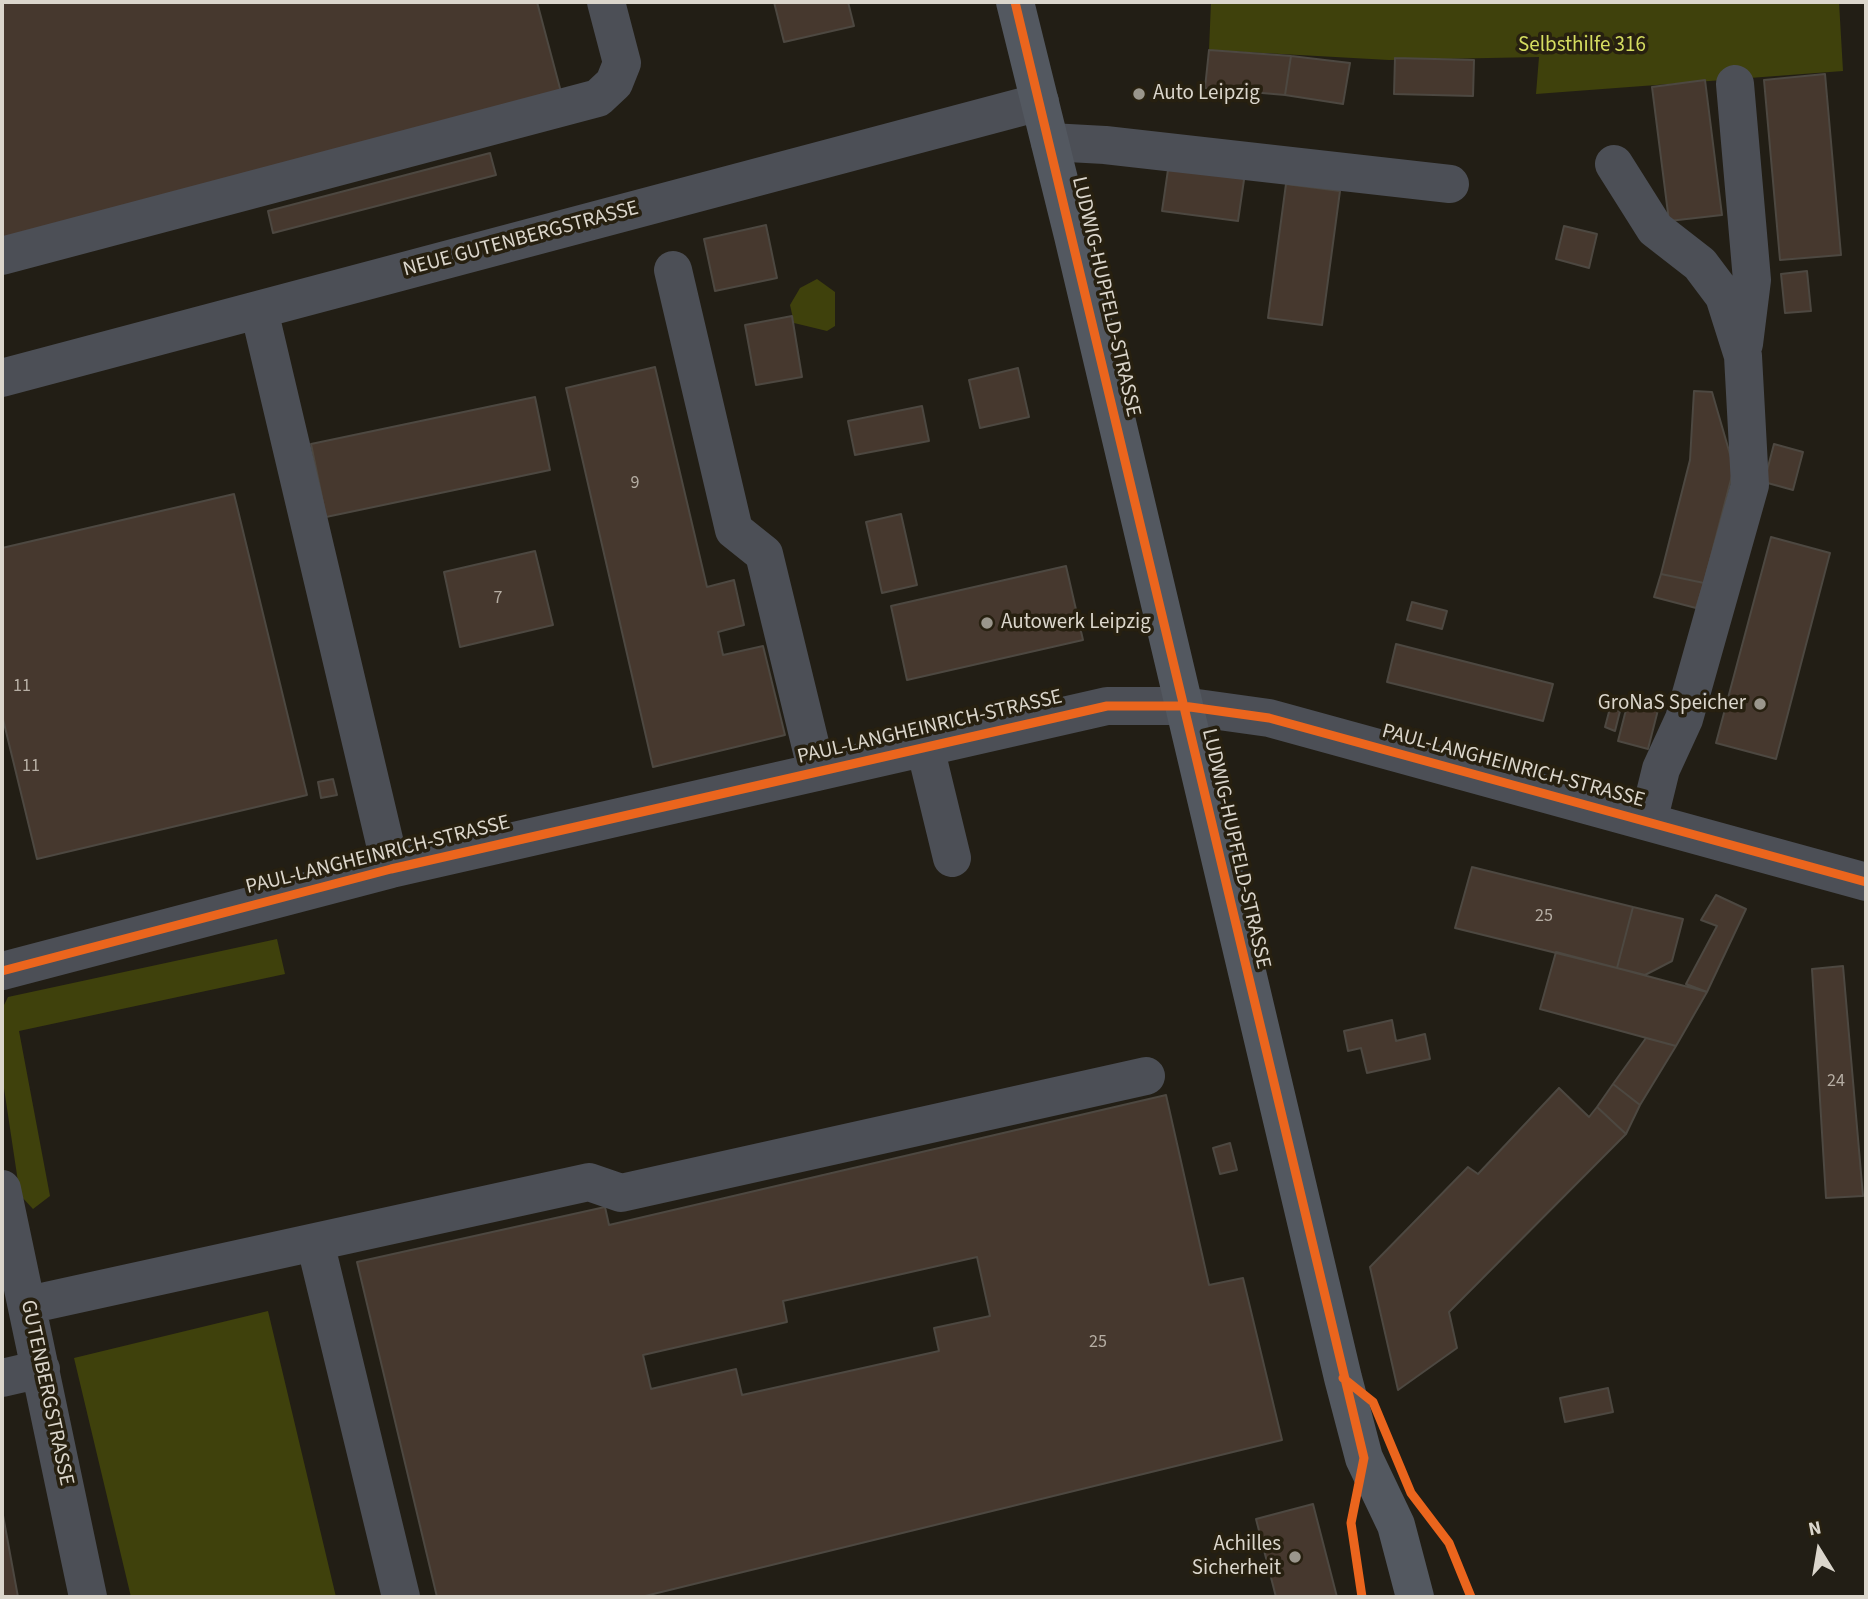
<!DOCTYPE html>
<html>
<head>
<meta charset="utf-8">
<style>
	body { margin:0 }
	#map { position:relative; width:1868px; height:1599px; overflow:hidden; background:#221e15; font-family:"Source Sans 3",sans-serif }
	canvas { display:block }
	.frame { position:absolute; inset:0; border:4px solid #dbd6cc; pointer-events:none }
	.north { position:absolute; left:1784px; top:1515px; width:70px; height:70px; -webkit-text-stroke:5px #272010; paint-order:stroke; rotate:349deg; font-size:19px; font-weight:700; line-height:28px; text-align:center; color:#dbd6cc }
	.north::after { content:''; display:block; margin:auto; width:24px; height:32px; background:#dbd6cc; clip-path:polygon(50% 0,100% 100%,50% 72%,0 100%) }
</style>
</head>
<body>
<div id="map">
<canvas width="1868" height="1599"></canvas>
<div class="frame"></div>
<div class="north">N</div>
</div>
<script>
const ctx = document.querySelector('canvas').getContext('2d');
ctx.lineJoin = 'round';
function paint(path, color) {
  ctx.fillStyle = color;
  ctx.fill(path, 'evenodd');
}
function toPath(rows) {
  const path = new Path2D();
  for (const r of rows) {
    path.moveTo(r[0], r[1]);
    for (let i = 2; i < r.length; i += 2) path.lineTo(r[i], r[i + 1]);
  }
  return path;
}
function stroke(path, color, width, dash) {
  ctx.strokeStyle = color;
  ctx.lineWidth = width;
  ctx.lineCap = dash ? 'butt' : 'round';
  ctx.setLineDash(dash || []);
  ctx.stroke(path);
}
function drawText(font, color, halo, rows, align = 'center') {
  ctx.font = font + ' "Source Sans 3",sans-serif';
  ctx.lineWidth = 7;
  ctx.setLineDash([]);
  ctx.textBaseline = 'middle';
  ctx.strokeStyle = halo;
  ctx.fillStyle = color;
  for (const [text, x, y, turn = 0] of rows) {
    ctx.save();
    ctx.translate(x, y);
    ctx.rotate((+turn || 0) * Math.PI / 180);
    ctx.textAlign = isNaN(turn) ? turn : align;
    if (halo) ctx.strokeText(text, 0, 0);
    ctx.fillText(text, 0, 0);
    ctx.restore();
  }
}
paint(toPath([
	[1211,2,1839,2,1843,71,1536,94,1539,57,1389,60,1209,50],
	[817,279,835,292,835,326,827,331,794,323,790,305,800,288],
	[277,939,285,974,19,1031,50,1196,33,1209,20,1195,2,1075,2,1009,8,997],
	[268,1311,336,1597,131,1597,74,1358]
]), '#3f410c');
const building = toPath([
	[2,2,537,2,561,92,2,242,2,2],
	[774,2,848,2,854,26,784,42,774,2],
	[1209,50,1291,56,1285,95,1205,88,1209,50],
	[1291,56,1350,63,1343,104,1285,95,1291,56],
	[1395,58,1474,60,1473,96,1394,94,1395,58],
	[1825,74,1841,255,1780,260,1764,80,1825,74],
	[1705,80,1722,215,1669,221,1652,87,1705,80],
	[490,153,496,175,273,233,268,211,490,153],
	[1169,163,1245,173,1238,221,1162,211,1169,163],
	[1286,184,1340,191,1322,325,1268,318,1286,184],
	[766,225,777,278,715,291,704,239,766,225],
	[1564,226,1597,234,1589,268,1556,259,1564,226],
	[1807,271,1811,311,1785,313,1781,274,1807,271],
	[792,316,802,377,756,385,745,325,792,316],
	[655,367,707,587,734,580,744,625,718,632,723,655,763,646,785,735,653,767,566,388,655,367],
	[1018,368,1029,417,980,428,969,380,1018,368],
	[1694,391,1712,392,1734,468,1704,583,1661,574,1690,460,1694,391],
	[535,397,550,470,326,517,311,444,535,397],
	[922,406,929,441,855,455,848,421,922,406],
	[1774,444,1803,452,1793,490,1764,482,1774,444],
	[234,494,307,795,37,859,2,715,2,548,234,494],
	[901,514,917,585,882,593,866,522,901,514],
	[1771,537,1830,553,1776,759,1716,743,1771,537],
	[535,551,553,625,460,647,444,572,535,551],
	[1066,566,1083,640,907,680,891,606,1066,566],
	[1661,574,1704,583,1696,608,1654,597,1661,574],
	[1412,602,1447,611,1442,629,1407,620,1412,602],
	[1396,644,1553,684,1543,721,1387,682,1396,644],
	[1629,698,1659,706,1648,749,1618,741,1629,698],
	[1610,708,1620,711,1615,731,1605,727,1610,708],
	[333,779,337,795,321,798,318,782,333,779],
	[1472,867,1633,907,1617,968,1455,928,1472,867],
	[1716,895,1746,909,1707,992,1686,984,1717,926,1701,920,1716,895],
	[1633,907,1683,919,1672,961,1645,975,1617,968,1633,907],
	[1556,952,1617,968,1707,992,1676,1046,1540,1009,1556,952],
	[1843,966,1863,1196,1826,1198,1812,969,1843,966],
	[1392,1020,1396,1041,1425,1034,1430,1059,1367,1073,1361,1048,1348,1051,1344,1031,1392,1020],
	[1646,1038,1676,1046,1640,1105,1613,1084,1646,1038],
	[1613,1084,1640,1105,1626,1134,1597,1107,1613,1084],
	[1559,1088,1589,1117,1597,1107,1626,1134,1449,1312,1457,1348,1398,1390,1370,1267,1468,1167,1478,1174,1559,1088],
	[1166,1095,1209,1285,1243,1278,1282,1440,641,1597,437,1597,357,1262,605,1207,609,1225,1166,1095],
	[977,1257,990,1316,934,1328,939,1351,742,1395,736,1369,651,1389,643,1355,787,1322,783,1301,977,1257],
	[1230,1143,1237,1170,1220,1174,1213,1148,1230,1143],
	[1608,1388,1613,1412,1565,1422,1560,1398,1608,1388],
	[1313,1504,1337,1597,1276,1597,1256,1519,1313,1504],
	[2,1510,18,1597,2,1597,2,1510]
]);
paint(building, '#46382e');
stroke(building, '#4d4841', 2);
stroke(toPath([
	[1735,84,1752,280,1744,344],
	[1050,142,1105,145,1450,184],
	[1614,164,1655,229,1700,264,1724,296,1743,356,1750,485,1684,719,1661,769,1648,822],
	[2,256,598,98,614,83,622,63,606,2],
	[673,270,734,530,764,554,817,772],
	[259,310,391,869],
	[2,378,1040,102],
	[925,747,952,858],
	[2,971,391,869,1107,706,1183,706,1269,718,1866,882],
	[2,1189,88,1597],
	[315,1242,589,1182,621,1193,1146,1076],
	[28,1305,315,1242,401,1597],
	[2,1378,41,1369]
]), '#4c4f56', 38);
stroke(toPath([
	[1015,2,1073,236,1343,1378,1364,1458,1396,1525,1415,1597]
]), '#535860', 38);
stroke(toPath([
	[1015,2,1364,1458,1351,1523,1362,1597],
	[2,971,391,869,1107,706,1183,706,1269,718,1866,882],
	[1343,1378,1373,1402,1411,1493,1449,1543,1471,1597]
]), '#eb651d', 9);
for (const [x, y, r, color] of [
	[1139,94,7,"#9a968c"],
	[987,623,7,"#9a968c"],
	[1760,704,7,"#9a968c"],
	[1295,1557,7,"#9a968c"]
]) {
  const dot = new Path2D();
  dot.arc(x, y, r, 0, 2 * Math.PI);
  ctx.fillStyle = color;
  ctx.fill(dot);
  stroke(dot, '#272010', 2.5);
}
drawText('18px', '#b6aea4', null, [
	["9",635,484],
	["7",498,599],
	["11",22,687],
	["11",31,767],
	["25",1544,917],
	["24",1836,1082],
	["25",1098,1343]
]);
drawText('21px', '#d5dd60', '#272010', [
	["Selbsthilfe 316",1582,46]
]);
drawText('21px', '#dbd6cc', '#272010', [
	["Auto Leipzig",1153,94],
	["Autowerk Leipzig",1001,623],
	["GroNaS Speicher",1746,704,"right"],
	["Achilles",1281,1545,"right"],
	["Sicherheit",1281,1569,"right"]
], 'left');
drawText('21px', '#dbd6cc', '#272010', [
	["NEUE GUTENBERGSTRASSE",521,240,-15],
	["LUDWIG-HUPFELD-STRASSE",1105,297,77],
	["PAUL-LANGHEINRICH-STRASSE",930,728,-13],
	["PAUL-LANGHEINRICH-STRASSE",1513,767,15],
	["LUDWIG-HUPFELD-STRASSE",1235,849,77],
	["PAUL-LANGHEINRICH-STRASSE",378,856,-14],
	["GUTENBERGSTRASSE",46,1393,78]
]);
</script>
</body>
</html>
